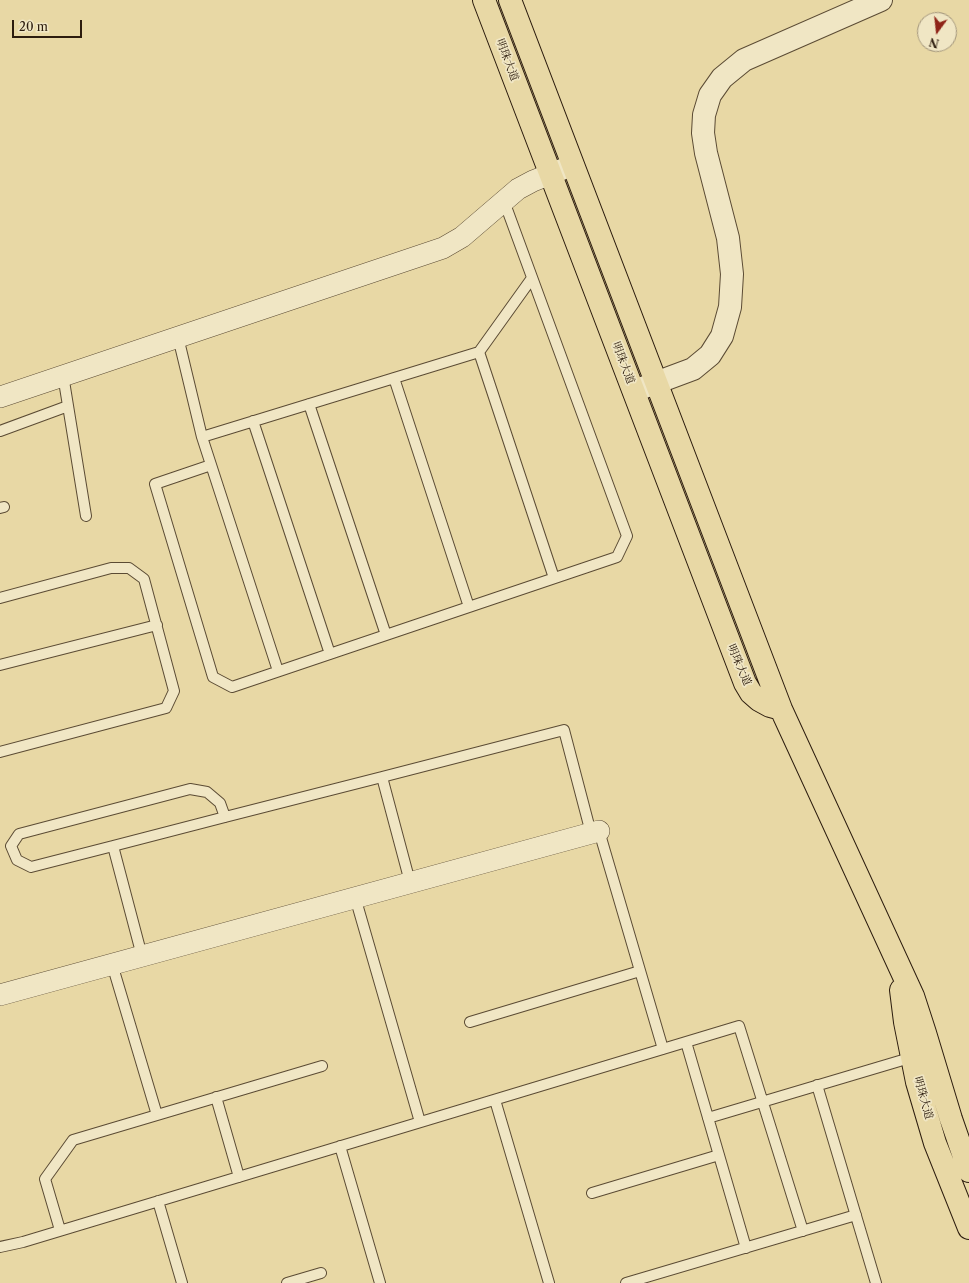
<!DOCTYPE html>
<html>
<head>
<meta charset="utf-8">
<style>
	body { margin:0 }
	#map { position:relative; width:969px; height:1283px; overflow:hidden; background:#e8d8a5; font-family:"Libre Caslon Text",serif }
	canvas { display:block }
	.north { position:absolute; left:917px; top:12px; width:40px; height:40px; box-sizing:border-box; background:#f0e6c4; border:1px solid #a2957b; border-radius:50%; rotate:195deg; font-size:11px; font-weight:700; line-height:16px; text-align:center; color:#2c1c0e }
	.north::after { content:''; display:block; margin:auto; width:14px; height:18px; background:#8f2418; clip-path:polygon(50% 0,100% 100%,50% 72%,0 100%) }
	.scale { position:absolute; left:12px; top:20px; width:70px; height:18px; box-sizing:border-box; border:2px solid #2c1c0e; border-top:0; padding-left:5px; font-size:12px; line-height:14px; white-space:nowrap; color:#2c1c0e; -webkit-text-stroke:3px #f0e6c4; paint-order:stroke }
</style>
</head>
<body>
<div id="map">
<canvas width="969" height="1283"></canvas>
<div class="north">N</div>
<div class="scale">20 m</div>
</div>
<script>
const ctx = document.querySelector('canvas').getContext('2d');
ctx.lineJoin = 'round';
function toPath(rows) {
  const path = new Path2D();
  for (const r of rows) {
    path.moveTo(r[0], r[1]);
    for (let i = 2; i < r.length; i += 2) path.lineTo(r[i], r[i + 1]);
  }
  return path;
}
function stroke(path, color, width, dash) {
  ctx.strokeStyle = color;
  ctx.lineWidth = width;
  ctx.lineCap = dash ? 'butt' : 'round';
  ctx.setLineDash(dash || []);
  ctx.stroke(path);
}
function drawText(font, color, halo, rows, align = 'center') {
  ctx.font = font + ' "Libre Caslon Text","Noto Serif SC",serif';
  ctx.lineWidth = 3.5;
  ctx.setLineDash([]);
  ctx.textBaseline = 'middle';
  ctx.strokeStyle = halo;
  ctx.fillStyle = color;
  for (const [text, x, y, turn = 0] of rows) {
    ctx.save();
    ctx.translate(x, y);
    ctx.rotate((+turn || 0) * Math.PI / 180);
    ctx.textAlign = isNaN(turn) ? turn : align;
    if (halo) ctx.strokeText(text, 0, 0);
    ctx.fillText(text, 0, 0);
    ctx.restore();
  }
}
const service = toPath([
	[178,337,202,437,278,671],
	[479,352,554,578],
	[63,375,86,516],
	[394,378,469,607],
	[309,404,386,635],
	[253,421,330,654],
	[0,431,68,406],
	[202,437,479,352,532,278],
	[211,465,155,484,213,677,232,687,617,557,627,536,504,201],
	[0,508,4,507],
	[0,598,111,568,129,568,144,579,174,691,166,708,0,752],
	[0,665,157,625],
	[382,777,410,882],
	[225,817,220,803,207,792,190,789,19,834,11,846,17,860,31,867,113,846,225,817,382,777,564,730,591,833],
	[599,831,663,1049],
	[113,846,142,956],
	[355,897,420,1122],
	[112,964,157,1115],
	[470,1022,640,971],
	[686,1042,746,1248],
	[817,1085,876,1283],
	[216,1097,239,1177],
	[495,1100,549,1283],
	[708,1118,913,1057],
	[340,1146,380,1283],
	[592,1193,719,1155],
	[158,1201,182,1283],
	[60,1230,45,1179,73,1140,322,1066],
	[0,1247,23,1242,739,1026,803,1231],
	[287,1283,321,1273],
	[626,1283,856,1215]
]);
const minor = toPath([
	[0,397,443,248,462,237,518,189,533,181,573,165],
	[0,995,599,831]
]);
const tertiary = toPath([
	[634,391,693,369,710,355,722,336,730,307,732,274,728,238,706,153,703,133,704,115,710,95,722,78,744,60,881,0]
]);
const primary = toPath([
	[484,0,745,683,751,693,759,700,770,706,781,709],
	[510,0,781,709,913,996,925,1033,951,1119,969,1171],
	[901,990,905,1022,917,1082,935,1143,969,1228]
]);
stroke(service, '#5b4b34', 12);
stroke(minor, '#5b4b34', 22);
stroke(tertiary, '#5b4b34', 24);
stroke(primary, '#2c1c0e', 24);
stroke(service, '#f0e6c4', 10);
stroke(minor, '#f0e6c4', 21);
stroke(tertiary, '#f0e6c4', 22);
stroke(primary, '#e8d8a5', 22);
drawText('11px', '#2c1c0e', '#f0e6c4', [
	["明珠大道",507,60,69],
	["明珠大道",623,363,69],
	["明珠大道",739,665,67],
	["明珠大道",923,1098,74]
]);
</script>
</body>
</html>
